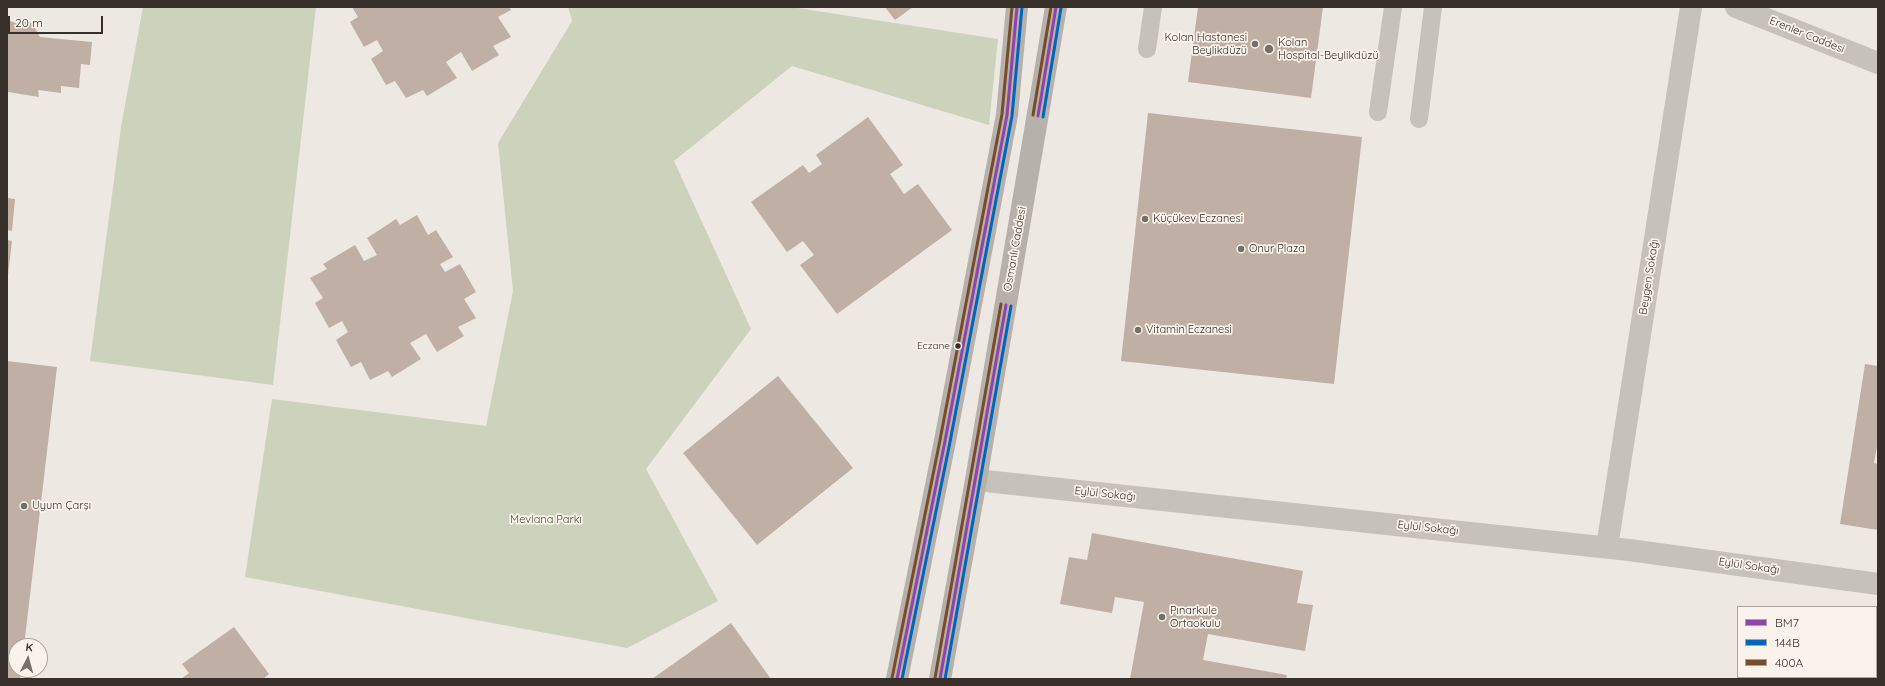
<!DOCTYPE html>
<html>
<head>
<meta charset="utf-8">
<style>
	body { margin:0 }
	#map { position:relative; width:1885px; height:686px; overflow:hidden; background:#ede9e2; font-family:Quicksand,sans-serif }
	canvas { display:block }
	.frame { position:absolute; inset:0; border:8px solid #372f2a; pointer-events:none }
	.legend { position:absolute; left:1737px; top:606px; width:140px; height:72px; box-sizing:border-box; background:#f9f3eb; border:1px solid #aba59e; margin:0; padding:5px 7px; list-style:none; font-size:12px; color:#372f2a }
	.legend li { display:flex; align-items:center; gap:8px; height:20px }
	.legend b { width:20px; border:1px solid #aba59e }
	.north { position:absolute; left:8px; top:638px; width:40px; height:40px; box-sizing:border-box; background:#f9f3eb; border:1px solid #aba59e; border-radius:50%; rotate:6deg; font-size:11px; font-weight:700; line-height:16px; text-align:center; color:#372f2a }
	.north::after { content:''; display:block; margin:auto; width:14px; height:18px; background:#77706a; clip-path:polygon(50% 0,100% 100%,50% 72%,0 100%) }
	.scale { position:absolute; left:8px; top:16px; width:95px; height:18px; box-sizing:border-box; border:2px solid #372f2a; border-top:0; padding-left:5px; font-size:12px; line-height:14px; white-space:nowrap; color:#372f2a; -webkit-text-stroke:3px #f9f3eb; paint-order:stroke }
</style>
</head>
<body>
<div id="map">
<canvas width="1885" height="686"></canvas>
<div class="frame"></div>
<ul class="legend">
<li><b style="height:5px;background:#8e44ad"></b>BM7</li>
<li><b style="height:5px;background:#0065bd"></b>144B</li>
<li><b style="height:5px;background:#7a4b2a"></b>400A</li>
</ul>
<div class="north">K</div>
<div class="scale">20 m</div>
</div>
<script>
const ctx = document.querySelector('canvas').getContext('2d');
ctx.lineJoin = 'round';
function paint(path, color) {
  ctx.fillStyle = color;
  ctx.fill(path, 'evenodd');
}
function toPath(rows) {
  const path = new Path2D();
  for (const r of rows) {
    path.moveTo(r[0], r[1]);
    for (let i = 2; i < r.length; i += 2) path.lineTo(r[i], r[i + 1]);
  }
  return path;
}
function stroke(path, color, width, dash) {
  ctx.strokeStyle = color;
  ctx.lineWidth = width;
  ctx.lineCap = dash ? 'butt' : 'round';
  ctx.setLineDash(dash || []);
  ctx.stroke(path);
}
function drawText(font, color, halo, rows, align = 'center') {
  ctx.font = font + ' Quicksand,sans-serif';
  ctx.lineWidth = 3.5;
  ctx.setLineDash([]);
  ctx.textBaseline = 'middle';
  ctx.strokeStyle = halo;
  ctx.fillStyle = color;
  for (const [text, x, y, turn = 0] of rows) {
    ctx.save();
    ctx.translate(x, y);
    ctx.rotate((+turn || 0) * Math.PI / 180);
    ctx.textAlign = isNaN(turn) ? turn : align;
    if (halo) ctx.strokeText(text, 0, 0);
    ctx.fillText(text, 0, 0);
    ctx.restore();
  }
}
paint(toPath([
	[143,7,316,7,273,385,90,361,121,127],
	[568,7,791,7,998,39,989,125,792,66,674,161,751,329,646,469,718,601,627,648,245,577,272,399,486,426,513,291,498,143,572,21]
]), '#cdd2bd');
paint(toPath([
	[352,7,509,7,511,10,498,17,511,37,493,46,499,55,472,71,461,52,446,62,457,78,427,96,423,90,406,98,395,81,386,85,371,59,383,51,377,40,364,47,350,22,358,17],
	[885,7,913,7,895,20],
	[1198,7,1323,7,1311,98,1188,82],
	[7,18,10,21,19,24,20,19,32,23,40,37,92,42,90,65,81,64,79,88,61,86,61,93,38,90,39,97,8,92],
	[1148,113,1362,137,1334,384,1121,361],
	[868,117,903,165,890,174,904,194,918,184,952,230,837,314,800,265,814,255,803,241,787,252,751,202,803,165,809,173,822,164,816,155],
	[7,198,15,199,12,231,7,230],
	[417,215,428,235,436,230,453,257,440,264,445,272,460,264,476,292,464,299,476,318,458,327,464,336,437,352,426,334,410,343,421,359,392,377,388,371,370,380,361,362,351,367,336,340,348,332,342,321,329,328,315,303,323,298,310,278,327,269,323,264,355,245,364,261,377,255,367,238,396,219,400,225],
	[7,240,12,241,8,275,7,275],
	[7,361,57,367,24,646,16,646,16,670,21,670,20,679,7,679],
	[1865,364,1878,366,1878,441,1874,463,1878,464,1878,530,1840,524],
	[778,376,853,468,757,545,683,453],
	[1092,533,1303,571,1297,603,1313,605,1305,651,1208,634,1203,660,1287,675,1286,679,1130,679,1144,602,1115,597,1112,613,1060,604,1069,557,1087,560],
	[731,623,771,679,652,679],
	[234,627,269,674,263,679,181,679,189,673,182,664]
]), '#c0afa4');
stroke(toPath([
	[1147,49,1153,7],
	[1378,112,1393,7],
	[1419,119,1433,7]
]), '#c6c1bb', 18);
stroke(toPath([
	[1736,7,1878,63],
	[976,480,1629,550,1878,584],
	[1607,547,1691,7]
]), '#c6c1bb', 22);
stroke(toPath([
	[897,679,945,441,1007,115,1017,7],
	[940,679,976,480,1056,7]
]), '#b7b1ac', 22);
stroke(toPath([
	[1038,116,1056,7],
	[897,679,945,441,1007,115,1017,7],
	[940,679,1006,305]
]), '#8e44ad', 3);
stroke(toPath([
	[1043,117,1061,8],
	[902,679,950,442,1012,116,1022,7],
	[945,679,1011,306]
]), '#0065bd', 3);
stroke(toPath([
	[1033,115,1051,7],
	[892,678,940,440,1002,114,1012,7],
	[935,678,1001,304]
]), '#7a4b2a', 3);
for (const [x, y, r, color] of [
	[1255,44,4,"#77706a"],
	[1269,49,5,"#77706a"],
	[1145,219,4,"#77706a"],
	[1241,249,4,"#77706a"],
	[1138,330,4,"#77706a"],
	[958,346,3.5,"#372f2a"],
	[24,506,4,"#77706a"],
	[1162,617,4,"#77706a"]
]) {
  const dot = new Path2D();
  dot.arc(x, y, r, 0, 2 * Math.PI);
  ctx.fillStyle = color;
  ctx.fill(dot);
  stroke(dot, '#f9f3eb', 1.5);
}
drawText('10px', '#372f2a', '#f9f3eb', [
	["Eczane",950,346]
], 'right');
drawText('11px', '#372f2a', '#f9f3eb', [
	["Erenler Caddesi",1807,35,22],
	["Osmanlı Caddesi",1015,249,-80],
	["Beygen Sokağı",1649,277,-81],
	["Eylül Sokağı",1105,494,6],
	["Eylül Sokağı",1428,528,6],
	["Eylül Sokağı",1749,566,8]
]);
drawText('11px', '#372f2a', '#f9f3eb', [
	["Kolan Hastanesi",1247,38,"right"],
	["Beylikdüzü",1247,51,"right"],
	["Kolan",1278,43],
	["Hospital-Beylikdüzü",1278,56],
	["Küçükev Eczanesi",1153,219],
	["Onur Plaza",1249,249],
	["Vitamin Eczanesi",1146,330],
	["Uyum Çarşı",32,506],
	["Pınarkule",1170,611],
	["Ortaokulu",1170,624]
], 'left');
drawText('11px', '#44542e', '#f9f3eb', [
	["Mevlana Parkı",546,520]
]);
</script>
</body>
</html>
